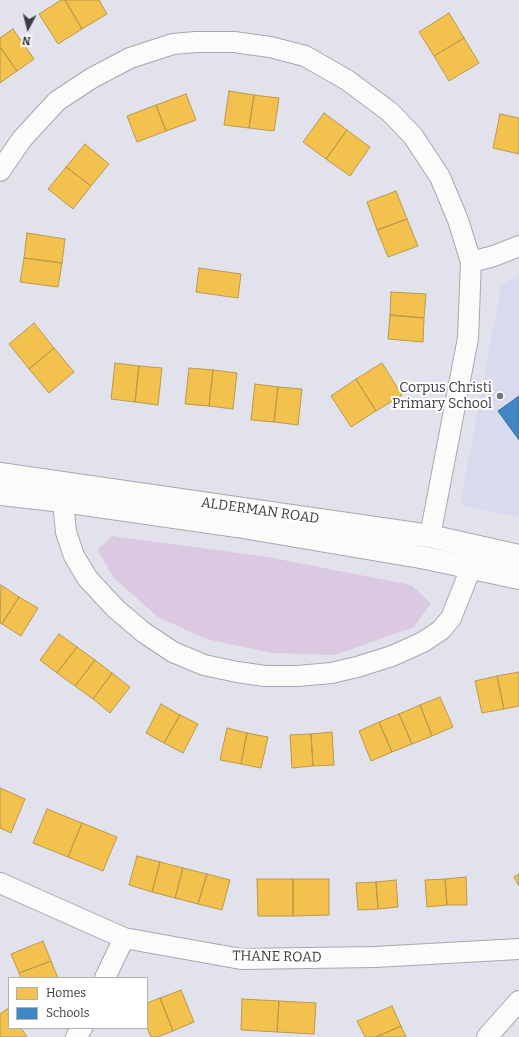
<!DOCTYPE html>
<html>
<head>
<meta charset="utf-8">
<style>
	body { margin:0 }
	#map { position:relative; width:519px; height:1037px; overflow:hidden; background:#e2e2ec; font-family:Bitter,serif }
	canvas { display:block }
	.legend { position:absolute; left:8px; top:977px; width:140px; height:52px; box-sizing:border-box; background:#fff; border:1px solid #b1b1b4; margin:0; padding:5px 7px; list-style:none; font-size:12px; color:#3b3b43 }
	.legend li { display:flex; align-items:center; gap:8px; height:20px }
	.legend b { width:20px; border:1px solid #b1b1b4 }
	.north { position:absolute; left:8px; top:8px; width:40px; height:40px; -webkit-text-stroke:3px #fff; paint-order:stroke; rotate:187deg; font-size:11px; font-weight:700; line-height:16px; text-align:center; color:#3b3b43 }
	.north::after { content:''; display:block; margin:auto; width:14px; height:18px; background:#3b3b43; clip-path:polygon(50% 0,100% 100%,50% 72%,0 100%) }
</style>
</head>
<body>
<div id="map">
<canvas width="519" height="1037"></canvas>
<ul class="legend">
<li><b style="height:11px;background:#f2c14e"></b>Homes</li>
<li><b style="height:11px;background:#3f88c5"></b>Schools</li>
</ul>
<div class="north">N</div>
</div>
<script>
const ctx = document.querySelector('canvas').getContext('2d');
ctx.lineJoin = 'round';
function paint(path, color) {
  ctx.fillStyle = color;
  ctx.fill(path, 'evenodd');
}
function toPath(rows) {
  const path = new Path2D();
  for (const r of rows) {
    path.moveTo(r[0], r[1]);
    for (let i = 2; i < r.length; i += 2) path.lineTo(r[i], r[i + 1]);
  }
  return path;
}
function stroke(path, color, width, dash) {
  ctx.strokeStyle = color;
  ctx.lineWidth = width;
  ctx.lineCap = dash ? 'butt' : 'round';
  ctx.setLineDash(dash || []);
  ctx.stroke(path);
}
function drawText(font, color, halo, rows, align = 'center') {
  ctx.font = font + ' Bitter,serif';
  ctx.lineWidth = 4;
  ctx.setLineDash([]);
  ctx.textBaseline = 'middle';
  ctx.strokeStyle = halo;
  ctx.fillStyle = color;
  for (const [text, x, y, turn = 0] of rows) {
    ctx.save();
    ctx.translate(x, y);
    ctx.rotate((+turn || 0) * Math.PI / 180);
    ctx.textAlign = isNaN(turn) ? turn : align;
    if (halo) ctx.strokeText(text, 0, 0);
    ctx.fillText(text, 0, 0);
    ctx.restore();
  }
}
paint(toPath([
	[519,275,519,517,460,505,501,286]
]), '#d9daed');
paint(toPath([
	[112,536,268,557,411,585,431,603,414,627,335,655,272,653,206,639,158,617,114,578,97,550]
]), '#dac9e0');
const homes = toPath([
	[61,0,65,0,82,29,58,44,39,14,61,0],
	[65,0,99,0,107,14,82,29,65,0],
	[449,13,464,38,434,56,419,32,449,13],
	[13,29,34,59,17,71,0,47,0,38,13,29],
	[464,38,479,63,449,81,434,56,464,38],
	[0,47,17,71,0,83,0,47],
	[229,91,254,95,249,128,224,125,229,91],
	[186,94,196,120,166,131,156,105,186,94],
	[254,95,279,98,274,131,249,128,254,95],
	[156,105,166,131,137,142,127,116,156,105],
	[324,113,347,130,326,159,303,142,324,113],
	[500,114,519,118,519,154,493,148,500,114],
	[347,130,370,147,350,176,326,159,347,130],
	[85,144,109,164,91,186,66,167,85,144],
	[66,167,91,186,73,209,48,189,66,167],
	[396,191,407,219,377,230,367,202,396,191],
	[407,219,418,246,388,257,377,230,407,219],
	[27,233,65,239,62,263,24,258,27,233],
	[24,258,62,263,58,287,20,282,24,258],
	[199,268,241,274,238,298,196,292,199,268],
	[391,292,426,294,424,318,390,315,391,292],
	[390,315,424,318,423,342,388,339,390,315],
	[34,323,54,348,29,369,9,344,34,323],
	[54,348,74,372,49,393,29,369,54,348],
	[115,363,139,366,135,402,111,399,115,363],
	[382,363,402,395,376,411,356,379,382,363],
	[139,366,162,368,158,405,135,402,139,366],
	[189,368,213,370,209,406,185,404,189,368],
	[213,370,237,373,233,409,209,406,213,370],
	[356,379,376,411,351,427,331,396,356,379],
	[255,384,278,387,274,422,251,420,255,384],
	[278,387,302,389,298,425,274,422,278,387],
	[1,585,19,597,2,624,0,623,1,585],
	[19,597,38,608,21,636,2,624,19,597],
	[59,634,77,647,57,673,40,660,59,634],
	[77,647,95,660,75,686,57,673,77,647],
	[95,660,112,673,93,699,75,686,95,660],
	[519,672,519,706,504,709,497,676,519,672],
	[112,673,130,687,110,713,93,699,112,673],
	[497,676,504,709,482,713,475,681,497,676],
	[440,697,453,727,432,736,420,705,440,697],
	[161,704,180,715,164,743,146,733,161,704],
	[420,705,432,736,412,744,399,714,420,705],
	[399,714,412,744,392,752,379,722,399,714],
	[180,715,198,724,183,753,164,743,180,715],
	[379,722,392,752,371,761,359,731,379,722],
	[227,728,247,733,241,764,220,760,227,728],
	[332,732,334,765,313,766,311,734,332,732],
	[247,733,268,737,261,768,241,764,247,733],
	[311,734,313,766,292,768,290,735,311,734],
	[0,788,25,799,11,833,0,828,0,788],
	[47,809,82,823,68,857,33,843,47,809],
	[82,823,117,837,103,871,68,857,82,823],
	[137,856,160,862,152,892,129,885,137,856],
	[160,862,183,868,175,898,152,892,160,862],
	[183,868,207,874,198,904,175,898,183,868],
	[207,874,230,880,222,910,198,904,207,874],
	[519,874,519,886,514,877,519,874],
	[466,877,467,905,447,905,445,879,466,877],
	[257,879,293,879,293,916,258,916,257,879],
	[293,879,329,879,329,915,293,916,293,879],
	[445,879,447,905,427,907,425,880,445,879],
	[396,880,398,907,378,909,376,882,396,880],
	[376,882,378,909,358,910,356,883,376,882],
	[43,941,51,961,19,973,11,954,43,941],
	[51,961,58,978,21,978,19,973,51,961],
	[181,990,194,1022,173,1031,160,998,181,990],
	[160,998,173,1031,157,1037,151,1037,147,1028,147,1003,160,998],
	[242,999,279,1001,277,1032,241,1030,242,999],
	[279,1001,316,1003,314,1034,277,1032,279,1001],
	[392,1006,401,1026,376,1037,365,1037,357,1021,392,1006],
	[7,1009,9,1011,9,1028,21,1028,27,1037,0,1037,0,1014,7,1009],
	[401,1026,406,1037,376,1037,401,1026]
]);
paint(homes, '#f2c14e');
stroke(homes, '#bb994b', 1);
const schools = toPath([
	[519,396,519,440,498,411,519,396]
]);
paint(schools, '#3f88c5');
stroke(schools, '#3e719e', 1);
const minor = toPath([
	[0,171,22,139,57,101,92,78,130,58,173,44,196,42,234,42,270,47,305,56,347,80,390,112,413,136,440,177,458,220,471,262,468,338,430,536],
	[471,262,494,256,519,246],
	[63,501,66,532,74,556,88,579,116,609,143,632,173,652,204,665,237,672,265,676,298,676,331,673,357,667,392,656,423,642,441,630,451,618,471,568],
	[0,883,124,938,241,959,375,957,519,949],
	[105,978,124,938],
	[76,1037,82,1028],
	[487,1037,519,1001]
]);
const tertiary = toPath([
	[0,474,430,536,519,556],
	[0,494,63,501,237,526,426,558,519,578]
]);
stroke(minor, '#a7a7ae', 22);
stroke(tertiary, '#a7a7ae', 24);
stroke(minor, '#fbfbfc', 20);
stroke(tertiary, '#fbfbfc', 22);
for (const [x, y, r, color] of [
	[500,396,4,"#75757e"]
]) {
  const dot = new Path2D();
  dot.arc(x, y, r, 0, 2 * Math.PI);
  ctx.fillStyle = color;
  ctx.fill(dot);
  stroke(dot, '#fff', 1.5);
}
drawText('14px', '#3b3b43', '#fff', [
	["Corpus Christi",492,388],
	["Primary School",492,404]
], 'right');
drawText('14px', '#3b3b43', '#fff', [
	["ALDERMAN ROAD",260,511,8],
	["THANE ROAD",277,957,1]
]);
</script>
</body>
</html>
